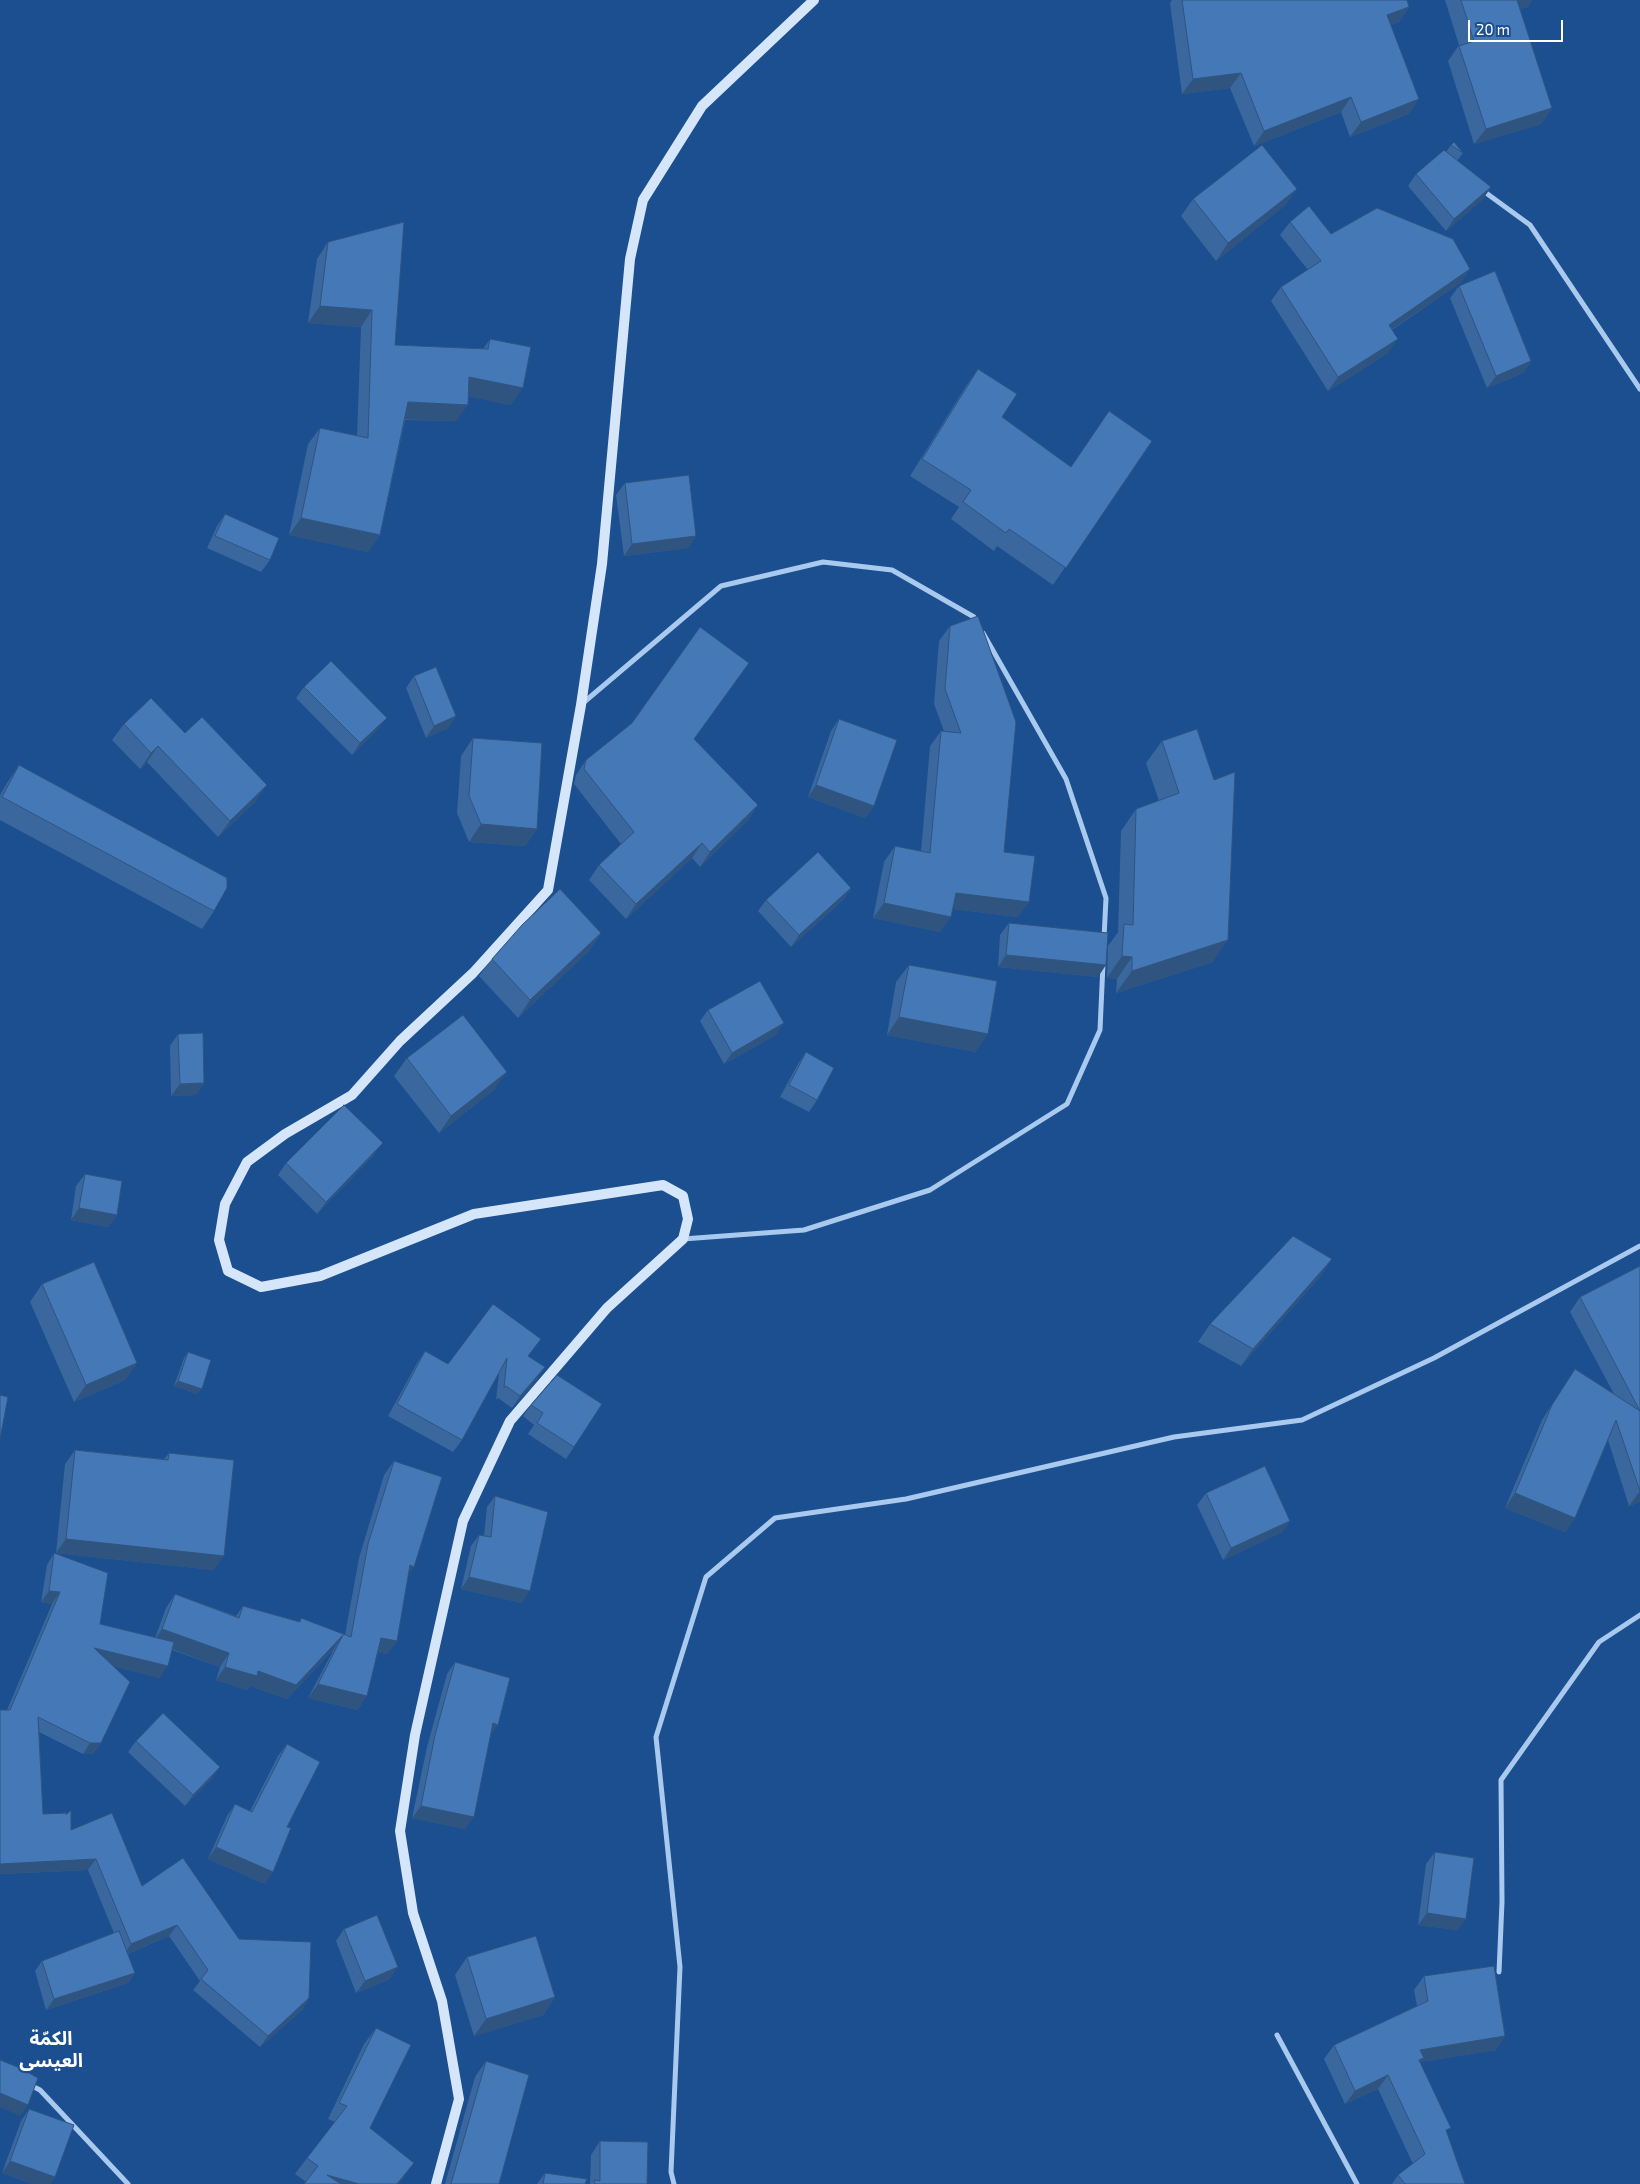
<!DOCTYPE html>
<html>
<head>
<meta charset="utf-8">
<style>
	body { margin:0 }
	#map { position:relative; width:1640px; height:2184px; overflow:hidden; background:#1b4f8f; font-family:"Exo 2",sans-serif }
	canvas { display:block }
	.scale { position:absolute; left:1468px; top:20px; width:95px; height:22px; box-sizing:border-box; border:2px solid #fff; border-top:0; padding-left:6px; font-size:15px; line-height:18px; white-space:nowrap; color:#fff; -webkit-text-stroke:4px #1b4f8f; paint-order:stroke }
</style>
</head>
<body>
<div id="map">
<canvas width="1640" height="2184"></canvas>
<div class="scale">20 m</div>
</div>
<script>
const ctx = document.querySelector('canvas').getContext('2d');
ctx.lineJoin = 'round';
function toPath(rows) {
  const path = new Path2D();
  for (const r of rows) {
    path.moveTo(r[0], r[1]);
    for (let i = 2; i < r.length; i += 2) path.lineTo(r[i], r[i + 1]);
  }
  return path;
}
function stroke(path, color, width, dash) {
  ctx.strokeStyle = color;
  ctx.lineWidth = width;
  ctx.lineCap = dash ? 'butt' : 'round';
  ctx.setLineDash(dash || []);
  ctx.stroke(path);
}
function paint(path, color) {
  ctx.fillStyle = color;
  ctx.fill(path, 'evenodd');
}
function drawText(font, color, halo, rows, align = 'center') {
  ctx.font = font + ' "Exo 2","Noto Sans Arabic",sans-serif';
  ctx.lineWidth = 4.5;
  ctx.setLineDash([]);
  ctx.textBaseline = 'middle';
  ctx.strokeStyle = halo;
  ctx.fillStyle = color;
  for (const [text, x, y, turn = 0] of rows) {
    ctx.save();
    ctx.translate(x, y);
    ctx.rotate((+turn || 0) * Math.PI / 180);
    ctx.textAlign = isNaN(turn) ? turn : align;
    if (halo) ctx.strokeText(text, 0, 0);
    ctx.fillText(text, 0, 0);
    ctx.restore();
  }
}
stroke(toPath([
	[1482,190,1530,225,1640,389],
	[983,633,1066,779,1106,898,1104,938],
	[583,703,721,586,823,562,892,570,974,617,977,623],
	[683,1239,804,1230,930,1190,1067,1104,1100,1030,1103,964],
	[1499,1972,1502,1902,1501,1780,1599,1642,1640,1615],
	[1277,2035,1357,2184],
	[30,2085,40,2090,128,2184],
	[674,2184,671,2172,680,1967,656,1737,706,1577,775,1518,906,1499,1174,1437,1302,1420,1434,1358,1640,1246]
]), '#a9c9ee', 5);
stroke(toPath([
	[436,2184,459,2099,442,2001,413,1913,400,1831,415,1735,463,1521,510,1421,607,1308,683,1239,688,1219,683,1196,663,1185,474,1214,320,1276,261,1287,228,1271,219,1240,225,1204,247,1162,285,1134,352,1095,400,1041,473,973,548,890,581,705,602,564,630,259,643,200,702,106,814,0]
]), '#d6e6fa', 10);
paint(toPath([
	[1172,0,1407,0,1409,7,1399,22,1391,25,1409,114,1350,137,1341,112,1254,146,1230,88,1182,94,1170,3],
	[1445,0,1532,0,1528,7,1520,9,1552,108,1541,124,1474,144,1448,61,1459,45],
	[1451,145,1463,153,1457,161,1491,187,1483,199,1446,231,1408,186,1416,174,1446,152],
	[1297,189,1284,206,1216,261,1181,216,1193,199],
	[1290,222,1331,234,1470,269,1460,283,1392,330,1388,353,1328,391,1271,301,1281,287,1308,270,1280,235],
	[328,242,395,345,483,349,490,339,511,405,468,396,456,421,405,420,380,535,368,552,289,535,308,444,320,428,357,436,361,327,308,323,317,259],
	[1459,286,1531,361,1523,373,1487,388,1450,298],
	[978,369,1002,417,1071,467,1152,441,1053,585,997,546,994,551,951,519,959,507,910,476,966,386],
	[625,483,696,536,688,548,624,556,616,495],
	[225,514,270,560,261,572,207,548,217,526],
	[950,626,1004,852,1018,917,953,909,940,932,873,918,884,862,895,846,921,852,930,746,941,731,944,731,934,704,939,641],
	[414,676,456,716,448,728,426,738,406,688],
	[304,687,378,729,352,755,296,698],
	[839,719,874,806,865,818,808,797,831,731],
	[124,724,185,733,256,801,218,837,147,762,140,769,112,740],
	[1197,729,1213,962,1116,993,1117,979,1107,978,1108,946,1118,932,1121,831,1136,809,1159,801,1146,763,1162,741],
	[473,738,537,829,525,846,469,842,457,813,461,756],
	[694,739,758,805,748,820,700,867,692,858,626,919,589,880,599,865,621,844,574,784,576,775,586,760],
	[19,765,214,911,202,929,0,820,0,795,7,783],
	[851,888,843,900,791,947,758,911,766,900],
	[1009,923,1098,977,998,967,1000,935],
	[601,933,589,951,518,1018,479,976,492,959],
	[909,965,976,1052,887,1035,896,982],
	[708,1010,776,1035,724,1064,700,1021],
	[178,1034,204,1083,196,1095,171,1096,170,1046],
	[806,1052,817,1100,809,1112,780,1097,798,1064],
	[407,1058,495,1089,439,1133,394,1076],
	[374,1155,317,1214,278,1175,286,1163],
	[85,1174,117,1215,108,1227,71,1220,76,1186],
	[1332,1259,1320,1277,1241,1366,1198,1342,1210,1324],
	[1640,1266,1640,1502,1629,1506,1608,1440,1575,1518,1565,1532,1505,1508,1542,1420,1575,1369,1614,1394,1570,1312,1580,1297],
	[42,1284,137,1363,125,1380,74,1402,30,1302],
	[425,1351,448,1364,529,1356,537,1379,512,1408,498,1398,496,1400,499,1373,462,1440,453,1452,388,1416,417,1363],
	[188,1352,197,1394,174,1386,184,1358],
	[557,1375,574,1447,566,1459,528,1434,534,1425,523,1416,531,1405],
	[75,1450,164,1459,169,1453,214,1570,56,1553,65,1464],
	[394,1461,408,1575,397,1641,387,1654,377,1652,358,1710,308,1698,334,1649,287,1699,250,1686,247,1690,216,1680,220,1667,172,1650,160,1678,113,1666,101,1743,93,1754,83,1754,39,1732,43,1814,71,1830,142,1886,239,1939,309,1998,302,2010,260,2047,193,1990,200,1981,169,1936,128,1954,135,1973,128,1983,46,2010,35,1971,42,1961,114,1933,88,1870,0,1874,0,1710,7,1710,52,1604,41,1602,47,1565,54,1553,100,1624,155,1638,166,1608,175,1594,236,1616,243,1606,299,1622,301,1618,345,1635,359,1558,384,1475],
	[1206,1493,1290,1521,1282,1532,1223,1560,1197,1505],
	[495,1496,522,1603,461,1589,471,1546,479,1535,484,1536,487,1507],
	[455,1662,491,1735,465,1829,412,1818,427,1747,447,1674],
	[136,1741,220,1767,212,1778,185,1806,128,1752],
	[287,1744,265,1884,208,1859,227,1816,235,1804,250,1811,278,1756],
	[1435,1852,1458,1930,1418,1925,1426,1864],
	[344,1929,390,1979,356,1993,336,1941],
	[467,1957,555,1997,543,2015,474,2036,455,1975],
	[1424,1976,1496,2050,1421,2062,1420,2063,1447,2133,1465,2184,1392,2184,1398,2175,1413,2164,1378,2089,1345,2104,1324,2059,1334,2045,1417,2006,1414,1990],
	[376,2028,370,2128,403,2179,306,2182,295,2174,307,2158,335,2122,328,2119,364,2044],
	[486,2061,499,2184,445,2184,475,2077],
	[29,2109,55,2177,50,2184,33,2184,2,2173,21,2121],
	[600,2141,647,2184,590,2184,591,2155],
	[545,2173,585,2184,537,2184]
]), '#3a679d');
paint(toPath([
	[1515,0,1532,0,1528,7,1505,14],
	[1409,7,1399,22,1376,30,1387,15],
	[1241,73,1230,88,1182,94,1193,79],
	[1351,97,1341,112,1254,146,1264,131],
	[1419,99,1409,114,1350,137,1361,122],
	[1552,108,1541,124,1474,144,1486,129],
	[1491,187,1483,199,1446,231,1454,219],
	[1297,189,1284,206,1216,261,1228,243],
	[1470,269,1460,283,1379,338,1389,325],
	[320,306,372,310,361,327,308,323],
	[1398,339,1388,353,1328,391,1338,377],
	[1531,361,1523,373,1487,388,1496,376],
	[469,377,523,388,511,405,457,394],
	[408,402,468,405,456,421,396,419],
	[301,518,380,535,368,552,289,535],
	[696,536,688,548,624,556,632,544],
	[456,716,448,728,426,738,434,726],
	[387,718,378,729,352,755,360,743],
	[158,746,147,762,140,769,151,753],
	[267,785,256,801,218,837,230,821],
	[816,785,874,806,865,818,808,797],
	[758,805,748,820,700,867,710,852],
	[481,824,537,829,525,846,469,842],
	[702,843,692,858,626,919,636,904],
	[851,888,843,900,791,947,799,935],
	[956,893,1029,902,1018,917,945,908],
	[884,903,951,917,940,932,873,918],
	[601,933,589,951,518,1018,530,1000],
	[1228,940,1213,962,1116,993,1132,971],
	[1006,955,1106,965,1098,977,998,967],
	[1122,956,1132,957,1117,979,1107,978],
	[899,1017,988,1034,976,1052,887,1035],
	[784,1023,776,1035,724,1064,732,1053],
	[507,1072,495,1089,439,1133,451,1116],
	[204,1083,196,1095,171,1096,180,1084],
	[383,1143,374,1155,317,1214,326,1202],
	[79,1208,117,1215,108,1227,71,1220],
	[1332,1259,1320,1277,1241,1366,1253,1349],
	[137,1363,125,1380,74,1402,86,1385],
	[545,1367,537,1379,512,1408,520,1396],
	[178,1381,202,1389,197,1394,174,1386],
	[1640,1491,1640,1502,1629,1506],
	[1515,1493,1575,1518,1565,1532,1505,1508],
	[1290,1521,1282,1532,1223,1560,1231,1548],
	[66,1539,224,1556,214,1570,56,1553],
	[410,1565,414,1567,404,1580],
	[469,1577,530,1591,522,1603,461,1589],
	[49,1591,60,1592,52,1604,41,1602],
	[162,1629,229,1653,220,1667,153,1642],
	[343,1635,334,1649,287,1699,250,1686,247,1690,216,1680,225,1667,258,1671],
	[381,1638,397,1641,387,1654,371,1651],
	[94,1648,168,1666,160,1678,86,1660],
	[318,1684,367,1696,358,1710,308,1698],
	[493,1723,498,1725,490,1736],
	[90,1743,101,1743,93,1754,83,1754],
	[220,1767,212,1778,185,1806,193,1795],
	[421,1806,474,1817,465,1829,412,1818],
	[216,1847,273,1872,265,1884,208,1859],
	[96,1859,88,1870,0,1874,0,1864],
	[1427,1913,1466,1919,1458,1930,1418,1925],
	[177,1925,169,1936,123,1956,131,1944],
	[398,1967,390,1979,356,1993,365,1981],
	[135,1973,128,1983,46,2010,54,1999],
	[555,1997,543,2015,474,2036,486,2019],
	[309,1998,302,2010,260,2047,268,2036],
	[1505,2036,1496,2050,1421,2062,1414,2072,1420,2050],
	[1388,2075,1378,2089,1345,2104,1355,2091],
	[0,2093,28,2105,20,2116,0,2107],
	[10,2161,55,2177,50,2184,33,2184,2,2173],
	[414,2163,403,2179,399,2184,397,2184],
	[327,2175,359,2184,321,2184]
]), '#305480');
const building = toPath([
	[1182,0,1407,0,1409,7,1387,15,1419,99,1361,122,1351,97,1264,131,1241,73,1193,79,1182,0],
	[1461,0,1517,0,1552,108,1486,129,1459,46,1474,41,1461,0],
	[1454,142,1463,153,1451,145,1454,142],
	[1262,145,1297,189,1228,243,1193,199,1262,145],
	[1444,150,1491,187,1454,219,1416,174,1444,150],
	[1309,206,1331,234,1377,208,1453,239,1470,269,1389,325,1398,339,1338,377,1281,287,1321,261,1290,222,1309,206],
	[404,222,395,345,488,349,490,339,531,347,523,388,469,377,468,405,408,402,380,535,301,518,320,428,368,438,372,310,320,306,328,242,404,222],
	[1495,271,1531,361,1496,376,1459,286,1495,271],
	[978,369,1017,394,1002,417,1071,467,1109,411,1152,441,1066,568,1009,529,1006,533,963,502,971,490,922,459,978,369],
	[689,475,696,536,632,544,625,483,689,475],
	[225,514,279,538,270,560,215,536,225,514],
	[978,616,1016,722,1004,852,1035,856,1029,902,956,893,951,917,884,903,895,846,930,853,941,731,961,733,945,689,950,626,978,616],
	[700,627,749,663,694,739,758,805,710,852,702,843,636,904,599,865,634,832,584,769,586,760,632,723,700,627],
	[331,661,387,718,360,743,304,687,331,661],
	[436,667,456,716,434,726,414,676,436,667],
	[151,698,185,733,202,717,267,785,230,821,158,746,151,753,124,724,151,698],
	[839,719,897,740,874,806,816,785,839,719],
	[1197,729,1214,780,1235,772,1228,940,1132,971,1132,957,1122,956,1124,924,1133,925,1136,809,1179,793,1162,741,1197,729],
	[473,738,542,743,537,829,481,824,469,796,473,738],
	[19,765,227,878,227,888,214,911,2,797,19,765],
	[818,852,851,888,799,935,766,900,818,852],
	[560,889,601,933,530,1000,492,959,522,925,560,889],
	[1009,923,1108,933,1106,965,1006,955,1009,923],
	[909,965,997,981,988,1034,899,1017,909,965],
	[760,981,784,1023,732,1053,708,1010,760,981],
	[463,1015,507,1072,451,1116,407,1058,463,1015],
	[203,1033,204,1083,180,1084,178,1034,203,1033],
	[806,1052,834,1068,817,1100,789,1085,806,1052],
	[344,1105,383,1143,326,1202,286,1163,344,1105],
	[85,1174,122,1181,117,1215,79,1208,85,1174],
	[1293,1236,1332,1259,1253,1349,1210,1324,1293,1236],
	[94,1262,137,1363,86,1385,42,1284,94,1262],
	[1640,1266,1640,1411,1580,1297,1640,1266],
	[493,1304,541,1339,528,1356,545,1367,520,1396,506,1386,504,1388,507,1358,462,1440,397,1404,425,1351,448,1364,493,1304],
	[188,1352,211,1360,202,1389,178,1381,188,1352],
	[1575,1369,1640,1411,1640,1491,1616,1420,1575,1518,1515,1493,1552,1405,1575,1369],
	[557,1375,602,1404,574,1447,537,1423,543,1413,531,1405,557,1375],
	[0,1395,8,1397,0,1439,0,1395],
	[75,1450,168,1460,169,1453,234,1460,224,1556,66,1539,75,1450],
	[394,1461,442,1477,414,1567,410,1565,397,1641,381,1638,367,1696,318,1684,343,1635,296,1685,258,1671,257,1676,225,1667,229,1653,162,1629,175,1594,239,1618,243,1606,300,1622,301,1618,351,1637,368,1544,394,1461],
	[1265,1466,1290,1521,1231,1548,1206,1493,1265,1466],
	[495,1496,548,1512,530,1591,469,1577,479,1535,491,1537,495,1496],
	[54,1553,108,1573,100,1624,174,1642,168,1666,94,1648,130,1682,101,1743,90,1743,38,1717,43,1814,67,1813,66,1815,71,1810,71,1830,112,1813,142,1886,183,1858,239,1939,311,1942,309,1998,268,2036,201,1979,208,1970,177,1925,131,1944,96,1859,0,1864,0,1710,10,1710,60,1592,49,1591,54,1553],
	[455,1662,510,1678,498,1725,493,1723,474,1817,421,1806,435,1735,455,1662],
	[163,1713,220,1767,193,1795,136,1741,163,1713],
	[287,1744,320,1762,287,1827,291,1828,273,1872,216,1847,235,1804,252,1812,287,1744],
	[1435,1852,1474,1858,1466,1919,1427,1913,1435,1852],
	[377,1915,398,1967,365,1981,344,1929,377,1915],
	[119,1931,135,1973,54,1999,42,1961,119,1931],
	[536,1936,555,1997,486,2019,467,1957,536,1936],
	[1494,1966,1505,2036,1420,2050,1424,2058,1419,2060,1451,2128,1446,2130,1465,2184,1405,2184,1398,2175,1425,2154,1388,2075,1355,2091,1334,2045,1428,2001,1424,1976,1494,1966],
	[376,2028,411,2045,370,2128,414,2163,397,2184,359,2184,327,2175,341,2184,304,2184,318,2166,307,2158,347,2106,339,2103,376,2028],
	[0,2060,20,2068,38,2078,28,2105,0,2093,0,2060],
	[486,2061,529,2075,499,2184,451,2184,486,2061],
	[29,2109,74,2125,55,2177,10,2161,29,2109],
	[600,2141,648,2142,647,2184,595,2184,594,2180,600,2181,600,2141],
	[545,2173,587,2179,585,2184,543,2184,545,2173]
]);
paint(building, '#4478b7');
stroke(building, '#305480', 1);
drawText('bold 19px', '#fff', '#1b4f8f', [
	["الكمّة",51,2039],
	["العيسى",51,2061]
]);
</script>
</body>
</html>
